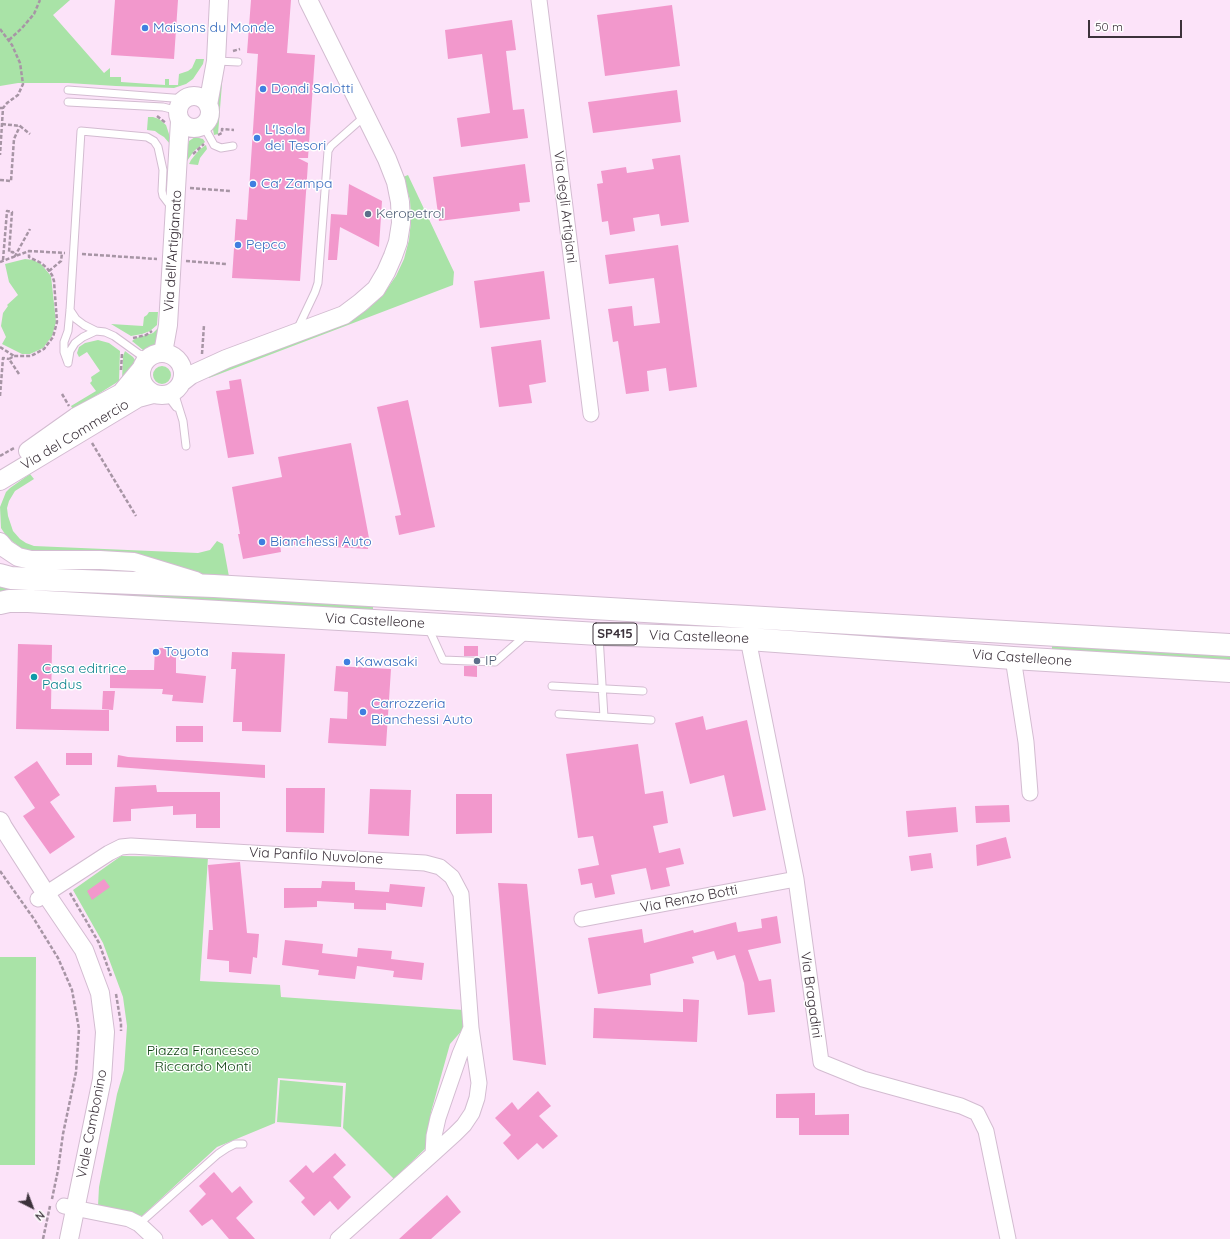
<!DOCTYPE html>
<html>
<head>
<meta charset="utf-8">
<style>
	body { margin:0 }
	#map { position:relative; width:1230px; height:1239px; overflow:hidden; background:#fce3f9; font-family:Quicksand,sans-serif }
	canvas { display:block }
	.north { position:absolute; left:12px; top:1187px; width:40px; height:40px; -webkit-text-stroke:3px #fff; paint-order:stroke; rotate:138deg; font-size:11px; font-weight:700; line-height:16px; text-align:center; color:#3c323b }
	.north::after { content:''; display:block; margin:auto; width:14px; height:18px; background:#3c323b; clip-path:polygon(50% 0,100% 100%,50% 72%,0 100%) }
	.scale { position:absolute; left:1088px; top:20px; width:94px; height:18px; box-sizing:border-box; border:2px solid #3c323b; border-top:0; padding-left:5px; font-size:12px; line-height:14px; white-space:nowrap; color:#3c323b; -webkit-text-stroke:3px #fff; paint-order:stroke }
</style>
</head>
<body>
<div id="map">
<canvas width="1230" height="1239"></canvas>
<div class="north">N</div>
<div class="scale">50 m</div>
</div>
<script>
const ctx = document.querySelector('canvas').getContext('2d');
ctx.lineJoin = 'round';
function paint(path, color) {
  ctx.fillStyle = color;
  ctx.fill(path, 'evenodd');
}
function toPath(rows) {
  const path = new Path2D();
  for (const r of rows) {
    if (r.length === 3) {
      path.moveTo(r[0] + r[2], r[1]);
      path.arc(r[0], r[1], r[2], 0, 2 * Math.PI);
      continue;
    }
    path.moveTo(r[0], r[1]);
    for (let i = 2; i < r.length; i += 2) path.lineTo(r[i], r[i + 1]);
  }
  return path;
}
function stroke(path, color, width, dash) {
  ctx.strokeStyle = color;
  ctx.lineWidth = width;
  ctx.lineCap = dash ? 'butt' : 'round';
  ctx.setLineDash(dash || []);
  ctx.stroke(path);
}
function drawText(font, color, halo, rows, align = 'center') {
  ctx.font = font + ' Quicksand,sans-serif';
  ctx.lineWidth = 3;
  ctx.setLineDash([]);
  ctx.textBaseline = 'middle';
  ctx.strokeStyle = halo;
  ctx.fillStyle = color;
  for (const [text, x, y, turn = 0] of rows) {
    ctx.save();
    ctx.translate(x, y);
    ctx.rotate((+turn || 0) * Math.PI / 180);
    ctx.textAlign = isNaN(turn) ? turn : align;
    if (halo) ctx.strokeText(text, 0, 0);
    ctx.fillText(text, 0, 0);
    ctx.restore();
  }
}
paint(toPath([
	[0,0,70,0,53,15,104,73,110,68,110,77,121,77,121,82,165,85,165,79,169,79,169,85,178,85,179,74,188,71,192,68,196,59,204,59,203,64,193,79,186,84,174,88,116,86,68,83,18,83,0,86],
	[223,71,218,134,214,135,213,129,217,122,219,113,218,106,215,98],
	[148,117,153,117,159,119,166,125,169,134,170,144,164,137,159,134,155,131,147,130],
	[195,137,203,139,205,142,194,151,187,161,188,145,189,141],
	[206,145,207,149,200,158,198,165,189,164,191,160,199,150],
	[408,175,454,272,453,285,209,378,207,374,351,320,368,309,382,296,396,276,404,259,409,240,411,220,410,200,403,177],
	[25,259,33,260,41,264,51,276,56,322,52,336,43,348,30,354,22,354,2,344,6,337,1,326,3,313,8,306,7,305,18,295,9,282,5,264],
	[149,312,158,312,157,325,150,331,142,334,131,336,111,324,143,326,144,317,147,315],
	[160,326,157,343,155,345,146,350,143,350,132,341,136,338,153,333],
	[98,340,109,343,120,351,119,381,73,410,71,406,96,391,90,383,92,381,91,377,100,371,87,352,79,357,77,353,79,347,85,343],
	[125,351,133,357,135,360,131,371,122,381,123,356],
	[162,375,9],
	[30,474,34,479,15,491,9,501,7,508,8,516,13,531,20,539,26,543,34,546,198,553,210,550,217,541,223,544,230,582,32,552,22,549,7,537,1,528,0,507,6,492,10,488],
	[0,580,373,606,373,611,0,595],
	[1052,646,1230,656,1230,663,1052,653],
	[121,856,208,857,200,981,280,985,281,997,464,1010,465,1027,450,1044,431,1112,426,1148,394,1179,343,1128,346,1083,278,1078,275,1123,217,1147,142,1216,98,1206,99,1187,117,1094,124,1070,127,1026,123,997,103,943,73,890],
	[0,957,36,957,35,1165,0,1165],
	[280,1080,343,1086,341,1127,277,1122]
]), '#a9e3a7');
paint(toPath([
	[115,0,178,0,174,59,111,55],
	[251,0,291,0,287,53,315,55,308,158,298,158,308,163,300,281,232,278,236,219,247,220,258,54,247,53],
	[672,5,680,66,605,76,597,15],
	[512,20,516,50,506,51,513,110,524,109,528,138,461,147,457,118,490,113,482,54,448,59,445,30],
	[677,90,681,122,593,133,588,102],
	[680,155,689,222,661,226,659,214,633,218,635,231,610,235,608,221,602,222,597,184,603,183,601,171,626,167,627,173,654,169,652,159],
	[525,164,530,202,519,203,520,211,439,221,433,177],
	[349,184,382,201,379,247,340,227,337,260,328,260,331,214,347,215],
	[678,245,697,387,669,391,666,368,647,371,649,391,626,394,618,341,613,342,608,309,632,306,634,326,660,323,654,278,609,284,605,255],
	[544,271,550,319,480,328,474,281],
	[541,340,546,382,529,385,532,403,499,407,491,347],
	[241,379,254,454,228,458,216,391,230,389,229,381],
	[408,400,435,527,399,535,395,516,401,515,377,407],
	[351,443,369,538,368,549,280,544,281,552,243,559,238,534,240,534,232,487,282,477,278,457],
	[18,644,52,645,51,709,109,710,109,731,16,729],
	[464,646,478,646,478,656,464,656],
	[155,648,167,648,166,651,176,651,176,673,206,676,203,703,172,701,173,695,162,694,163,689,110,688,110,675,126,675,126,670,154,670],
	[232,652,285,654,281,732,242,731,242,722,233,722,236,669,231,669],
	[336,666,391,669,386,746,328,743,330,718,347,719,348,692,334,691],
	[464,666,477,666,477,677,464,676],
	[103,691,115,691,113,710,102,709],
	[703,716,706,730,747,720,766,810,733,817,724,775,690,784,675,723],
	[176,726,203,726,203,742,176,742],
	[638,744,645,794,663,791,668,823,653,826,659,853,680,848,684,864,666,868,670,886,651,890,646,868,611,875,615,894,595,898,592,883,581,885,578,869,599,865,593,836,578,838,566,754],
	[66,753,92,753,92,765,66,765],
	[118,755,128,757,265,765,265,778,117,767],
	[37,761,60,795,50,802,75,837,50,854,23,816,35,808,14,777],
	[156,785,157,792,220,792,220,828,196,828,196,814,173,815,173,806,131,809,131,821,113,822,115,787],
	[286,788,325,788,324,833,286,832],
	[370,789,411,790,409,836,368,834],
	[456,794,492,794,492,833,456,834],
	[1009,805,1010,822,976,823,975,806],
	[956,807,958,832,908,837,906,811],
	[1006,837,1011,858,977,866,976,845],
	[931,853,933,868,911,871,909,856],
	[240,862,247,933,259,934,257,958,253,957,251,974,229,972,229,961,207,959,209,930,213,930,208,865],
	[104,879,110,887,92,900,87,891],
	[322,881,355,882,355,890,389,892,390,884,425,887,422,907,386,903,386,910,354,909,354,903,317,901,317,907,284,908,284,888,321,888],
	[498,883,527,884,546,1065,513,1060],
	[777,916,781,943,748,950,759,981,771,979,775,1012,748,1015,744,983,735,955,717,960,714,951,692,957,694,963,650,974,651,985,598,994,588,938,642,929,644,943,693,930,694,933,736,922,738,932,762,928,761,919],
	[285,940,323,944,322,953,357,957,358,948,392,951,391,959,424,963,422,980,393,977,394,971,357,966,355,979,318,975,319,970,282,965],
	[683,999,699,1000,697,1042,593,1038,594,1008,683,1012],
	[538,1091,551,1106,539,1116,558,1136,543,1149,537,1143,518,1160,503,1143,511,1135,495,1118,512,1102,518,1110],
	[815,1093,815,1115,849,1114,849,1135,799,1135,799,1118,776,1118,776,1094],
	[335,1153,346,1165,333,1177,351,1197,338,1210,330,1201,314,1216,301,1202,305,1198,289,1181,306,1165,313,1173],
	[214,1172,232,1193,240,1186,253,1202,236,1218,255,1239,229,1239,212,1219,202,1226,189,1211,206,1194,199,1186],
	[447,1195,461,1212,431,1239,399,1239]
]), '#f298cc');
const service = toPath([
	[217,61,238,62],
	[68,90,186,99],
	[68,102,163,107,171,109,178,114],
	[203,125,214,145,221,148,233,146],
	[70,310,76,319,84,325,96,331,105,332,114,336,139,354,150,357],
	[297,330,315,292,318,283,328,151,331,146,365,116],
	[68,363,64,352,64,342,68,331,70,310,81,131,147,137,154,141,158,147,163,170,162,191,163,196,172,208],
	[68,363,70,351,75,343,83,337,96,331],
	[174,392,183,421,186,446],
	[167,395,176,407],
	[428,627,443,660,495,662,526,635],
	[599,636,604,717],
	[552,686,643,691],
	[559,714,651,720],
	[139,1224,218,1154,227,1148,235,1144,243,1144]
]);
const minor = toPath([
	[539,0,591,414],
	[748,639,796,879,821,1062,863,1079,961,1106,977,1113,986,1131,1008,1239],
	[1013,658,1026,742,1030,793],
	[38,899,109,853,121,847,131,846,425,863,440,867,452,877,461,894,471,1028],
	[582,919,796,879],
	[64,1206,129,1219,139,1224,155,1239],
	[338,1239,433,1154,455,1134,464,1125,472,1113,477,1098,479,1083,471,1028,460,1054,438,1118,434,1136,433,1154]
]);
const tertiary = toPath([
	[194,112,16],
	[208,105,216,61,219,0],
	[162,374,21],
	[163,353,168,325,180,121],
	[182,382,191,375,226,359,344,315,360,303,376,289,386,272,393,256,398,242,401,223,400,202,396,182,387,159,308,0],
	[28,451,76,417,121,393,141,369],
	[0,481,138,398,153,394],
	[0,542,6,549,18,557,31,560,100,560,134,562,196,581],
	[0,821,3,827,46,894,84,950,100,993,105,1032,102,1079,69,1239]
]);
const primary = toPath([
	[0,575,11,578,29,579,214,586,1230,645],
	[0,603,9,601,28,601,599,634,748,639,1013,658,1230,671]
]);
stroke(service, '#d3bcd1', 9);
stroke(minor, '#d3bcd1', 17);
stroke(tertiary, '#d3bcd1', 20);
stroke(primary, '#d3bcd1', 24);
stroke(toPath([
	[0,29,12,45,20,63,23,84,18,95,7,103,3,108],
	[9,40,22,28,34,14,40,0],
	[233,51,240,49],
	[0,108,3,108,0,155],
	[157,116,166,123],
	[2,124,20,126,30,134],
	[218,135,222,133,222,129,234,130],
	[193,154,204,144],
	[0,180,11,181,14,139,20,126],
	[190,188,230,191],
	[82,254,157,259],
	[3,260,7,211,12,212,9,252,13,252,15,256,30,229],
	[186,261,226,264],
	[0,262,29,251,65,253],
	[49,271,61,261,62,253],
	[133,338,146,335,152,331],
	[0,347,14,356],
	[202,354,204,325],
	[121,370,122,353],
	[19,374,9,359,14,356,31,356,44,349,53,337,57,322,54,281,52,275,47,268,41,263,29,257,29,251],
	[62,394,69,406],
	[0,396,3,358,9,359],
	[92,443,136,516],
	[0,456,14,448],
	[0,871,34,919,58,958,72,990,79,1029,76,1072,63,1134,58,1170,52,1199],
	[70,893,99,943,111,976],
	[116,994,121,1024,121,1031],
	[43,1239,50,1206]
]), '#a795a5', 2.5, [4, 2]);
stroke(service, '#fff', 7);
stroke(minor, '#fff', 15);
stroke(tertiary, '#fff', 18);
stroke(primary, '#fff', 22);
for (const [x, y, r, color] of [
	[145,28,4,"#3f7fe0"],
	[263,89,4,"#3f7fe0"],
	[257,138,4,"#3f7fe0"],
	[253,184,4,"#3f7fe0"],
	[368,214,4,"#5c6f8a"],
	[238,245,4,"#3f7fe0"],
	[262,542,4,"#3f7fe0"],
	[156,652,4,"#3f7fe0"],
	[477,661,4,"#5c6f8a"],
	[347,662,4,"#3f7fe0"],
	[34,677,4,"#0f9aa8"],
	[363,712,4,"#3f7fe0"]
]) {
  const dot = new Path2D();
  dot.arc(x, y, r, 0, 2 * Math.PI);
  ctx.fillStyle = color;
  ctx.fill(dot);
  stroke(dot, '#fff', 1.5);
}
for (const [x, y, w] of [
	[615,634,44]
]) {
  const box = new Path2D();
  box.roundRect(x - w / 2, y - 11, w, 22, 3);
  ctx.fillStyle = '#fff';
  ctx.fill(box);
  stroke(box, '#3c323b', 1);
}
drawText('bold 13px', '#3c323b', null, [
	["SP415",615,634]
]);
drawText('14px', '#366cbe', '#fff', [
	["Maisons du Monde",153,28],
	["Dondi Salotti",271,89],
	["L'Isola",265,130],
	["dei Tesori",265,146],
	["Ca' Zampa",261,184],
	["Pepco",246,245],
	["Bianchessi Auto",270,542],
	["Toyota",164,652],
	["Kawasaki",355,662],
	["Carrozzeria",371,704],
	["Bianchessi Auto",371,720]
], 'left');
drawText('14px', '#3c323b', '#fff', [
	["Via degli Artigiani",565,207,83],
	["Via dell'Artigianato",173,251,-86],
	["Via del Commercio",75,435,-31],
	["Via Castelleone",375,621,3],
	["Via Castelleone",699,637,2],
	["Via Castelleone",1022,658,4],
	["Via Panfilo Nuvolone",316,856,3],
	["Via Renzo Botti",689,899,-11],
	["Via Bragadini",811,995,82],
	["Viale Cambonino",92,1124,-79]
]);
drawText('14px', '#4e5e75', '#fff', [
	["Keropetrol",376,214],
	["IP",485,661]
], 'left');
drawText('14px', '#0d838f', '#fff', [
	["Casa editrice",42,669],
	["Padus",42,685]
], 'left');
drawText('14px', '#114314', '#fff', [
	["Piazza Francesco",203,1051],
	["Riccardo Monti",203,1067]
]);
</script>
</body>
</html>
